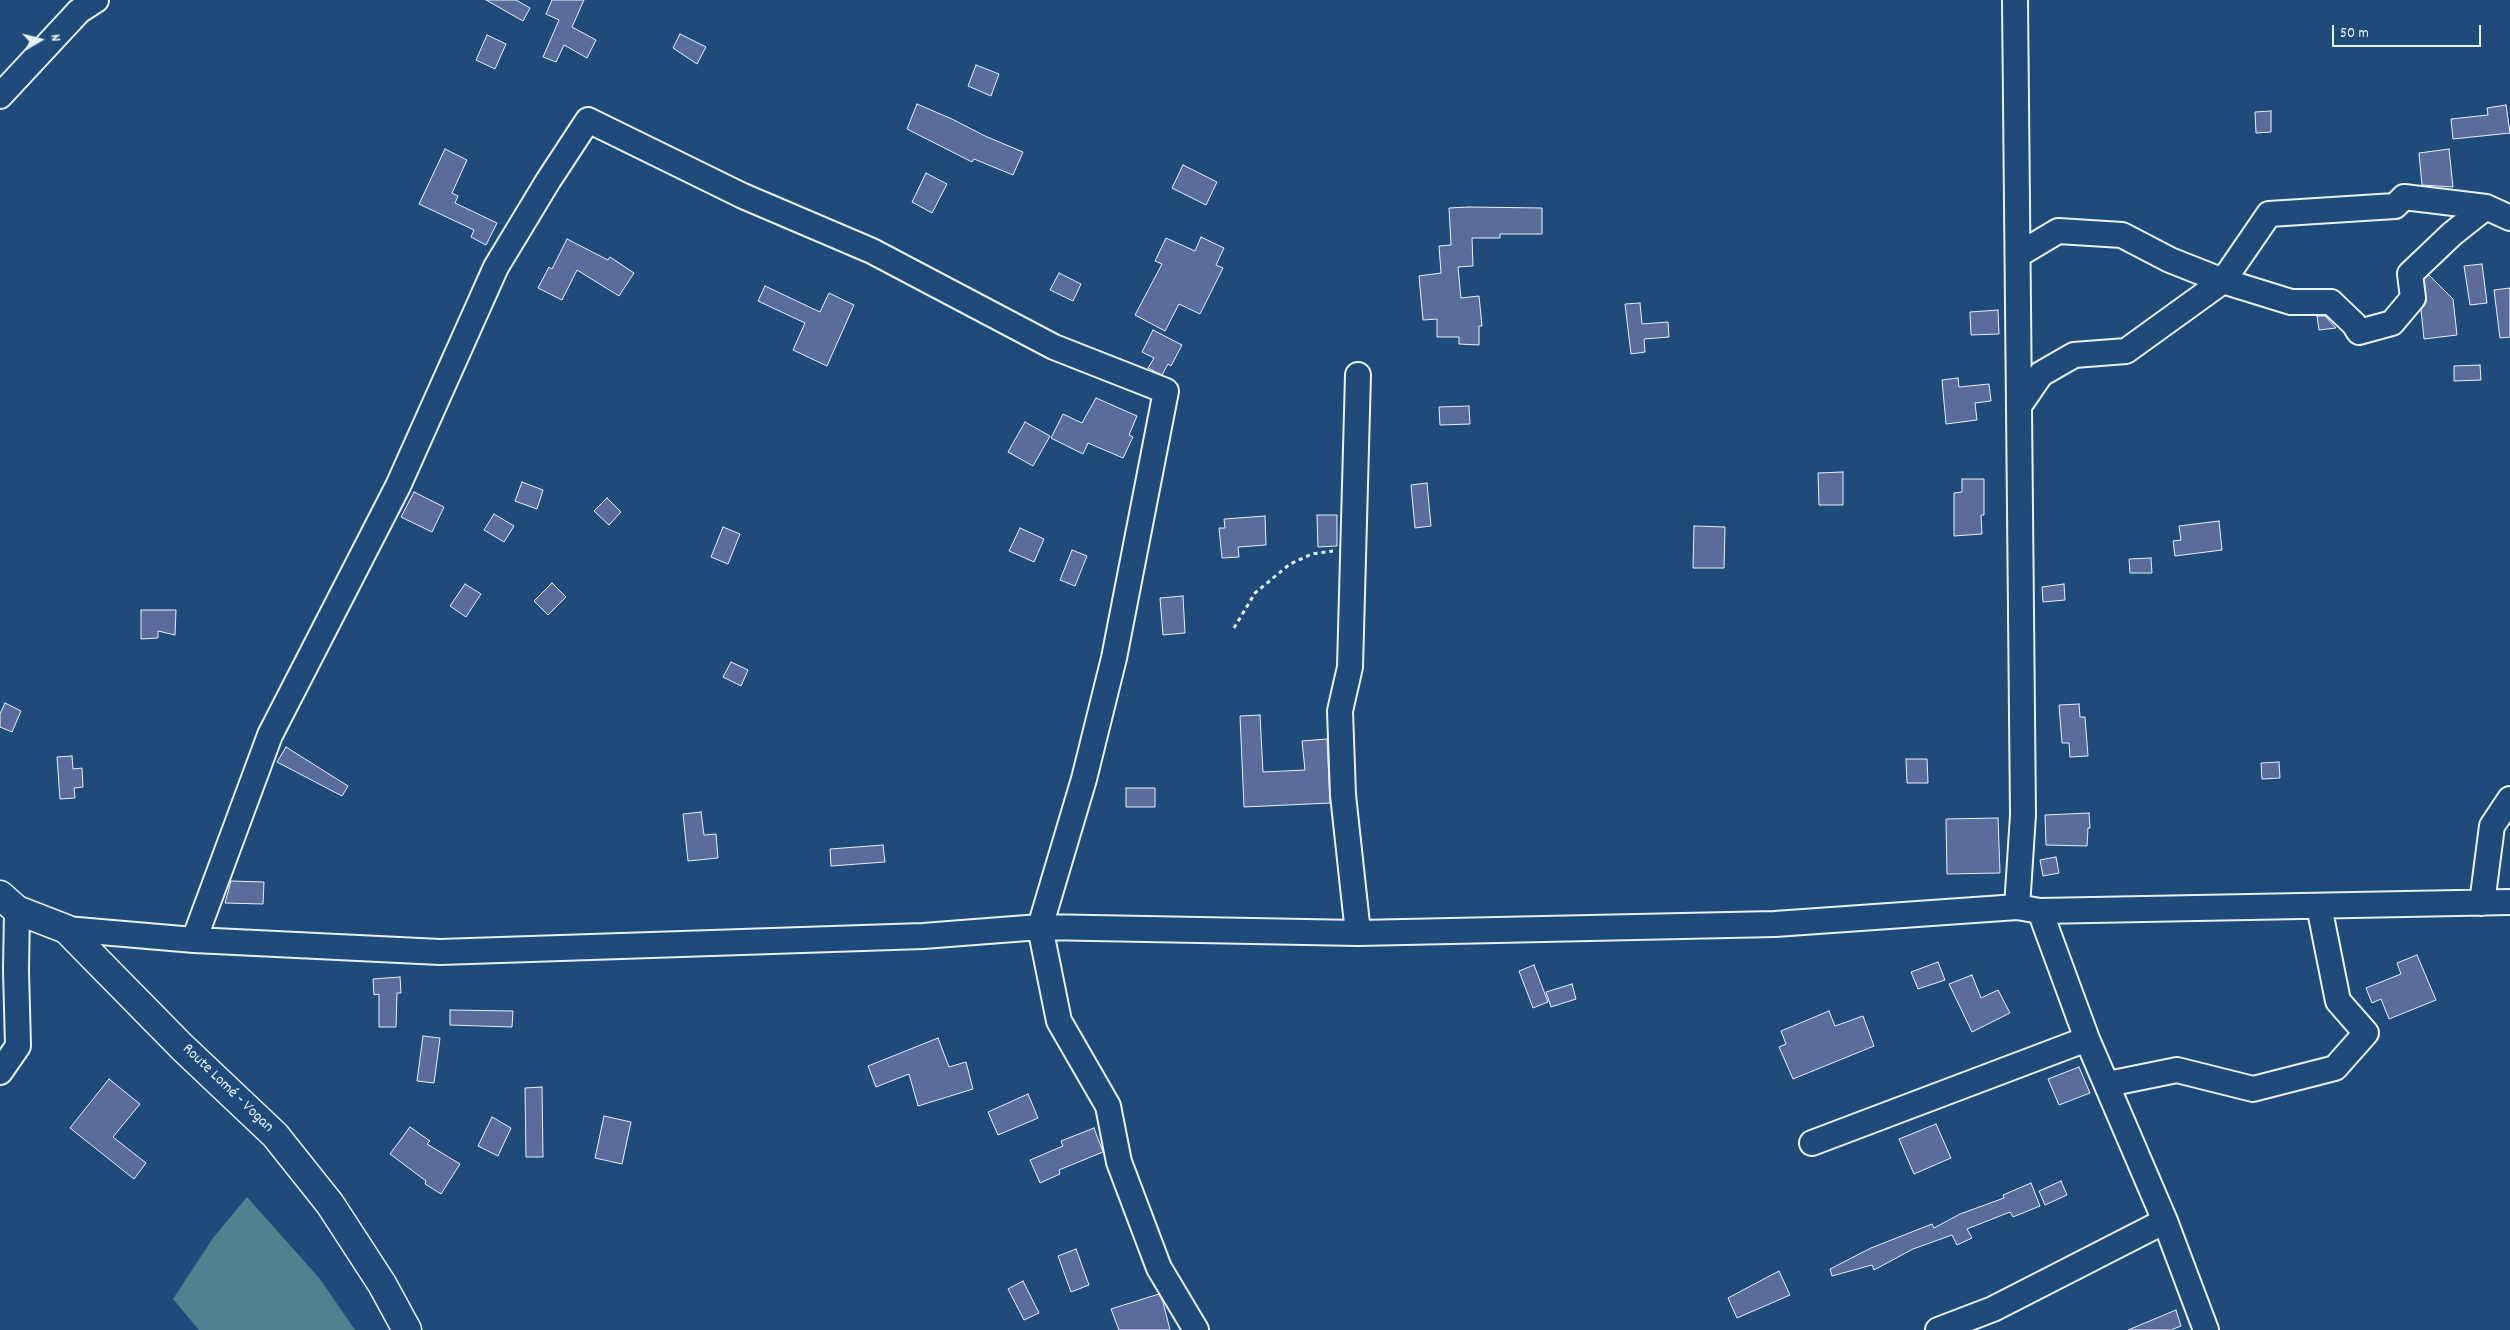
<!DOCTYPE html>
<html>
<head>
<meta charset="utf-8">
<style>
	body { margin:0 }
	#map { position:relative; width:2510px; height:1330px; overflow:hidden; background:#1f4a7a; font-family:Dekko,sans-serif }
	canvas { display:block }
	.north { position:absolute; left:15px; top:15px; width:50px; height:50px; -webkit-text-stroke:4px #1f4a7a; paint-order:stroke; rotate:82deg; font-size:14px; font-weight:700; line-height:20px; text-align:center; color:#e8f1f8 }
	.north::after { content:''; display:block; margin:auto; width:18px; height:22px; background:#e8f1f8; clip-path:polygon(50% 0,100% 100%,50% 72%,0 100%) }
	.scale { position:absolute; left:2332px; top:25px; width:149px; height:22px; box-sizing:border-box; border:2px solid #e8f1f8; border-top:0; padding-left:6px; font-size:15px; line-height:18px; white-space:nowrap; color:#e8f1f8; -webkit-text-stroke:4px #1f4a7a; paint-order:stroke }
</style>
</head>
<body>
<div id="map">
<canvas width="2510" height="1330"></canvas>
<div class="north">N</div>
<div class="scale">50 m</div>
</div>
<script>
const ctx = document.querySelector('canvas').getContext('2d');
ctx.lineJoin = 'round';
function paint(path, color) {
  ctx.fillStyle = color;
  ctx.fill(path, 'evenodd');
}
function toPath(rows) {
  const path = new Path2D();
  for (const r of rows) {
    path.moveTo(r[0], r[1]);
    for (let i = 2; i < r.length; i += 2) path.lineTo(r[i], r[i + 1]);
  }
  return path;
}
function stroke(path, color, width, dash) {
  ctx.strokeStyle = color;
  ctx.lineWidth = width;
  ctx.lineCap = dash ? 'butt' : 'round';
  ctx.setLineDash(dash || []);
  ctx.stroke(path);
}
function drawText(font, color, halo, rows, align = 'center') {
  ctx.font = font + ' Dekko,sans-serif';
  ctx.lineWidth = 4.5;
  ctx.setLineDash([]);
  ctx.textBaseline = 'middle';
  ctx.strokeStyle = halo;
  ctx.fillStyle = color;
  for (const [text, x, y, turn = 0] of rows) {
    ctx.save();
    ctx.translate(x, y);
    ctx.rotate((+turn || 0) * Math.PI / 180);
    ctx.textAlign = isNaN(turn) ? turn : align;
    if (halo) ctx.strokeText(text, 0, 0);
    ctx.fillText(text, 0, 0);
    ctx.restore();
  }
}
paint(toPath([
	[247,1197,320,1279,355,1330,199,1330,173,1299,213,1238]
]), '#4f828f');
const building = toPath([
	[486,0,516,0,530,8,523,21,486,0],
	[552,0,584,0,572,27,596,40,587,58,564,45,556,62,543,57,559,20,546,14,552,0],
	[680,34,706,47,697,64,673,48,680,34],
	[487,35,506,44,495,69,476,60,487,35],
	[976,65,999,74,991,96,968,86,976,65],
	[917,104,952,119,985,136,1023,152,1013,175,974,159,972,162,907,129,917,104],
	[2506,105,2510,133,2453,139,2451,119,2488,115,2487,108,2506,105],
	[2271,111,2271,132,2256,133,2255,112,2271,111],
	[445,149,467,160,452,193,458,196,455,203,497,223,486,245,471,237,474,230,419,204,445,149],
	[2449,149,2453,187,2422,185,2419,153,2449,149],
	[1183,165,1217,182,1206,205,1172,188,1183,165],
	[926,173,947,184,932,213,912,202,926,173],
	[1469,207,1542,208,1542,234,1500,234,1500,238,1472,238,1473,266,1458,267,1461,298,1479,296,1482,326,1479,326,1479,345,1459,344,1459,337,1437,337,1437,319,1423,320,1419,276,1441,273,1439,246,1451,245,1449,208,1469,207],
	[1201,237,1224,248,1216,265,1223,268,1200,314,1179,304,1165,331,1135,315,1162,264,1155,261,1166,238,1195,251,1201,237],
	[567,239,608,260,610,257,634,273,619,296,577,270,562,300,538,288,549,267,552,269,567,239],
	[2482,264,2487,303,2470,305,2464,266,2482,264],
	[1059,273,1081,284,1073,301,1050,290,1059,273],
	[2429,275,2453,299,2457,335,2424,339,2421,310,2426,302,2424,279,2429,275],
	[765,286,820,312,829,293,854,305,827,366,793,350,805,323,758,301,765,286],
	[2510,288,2510,337,2500,338,2494,290,2510,288],
	[1640,303,1642,324,1668,322,1669,337,1644,339,1645,352,1631,354,1625,304,1640,303],
	[1998,310,1999,334,1971,335,1970,312,1998,310],
	[2317,316,2325,316,2336,328,2319,330,2317,316],
	[1153,330,1182,345,1171,366,1168,364,1162,375,1148,368,1154,358,1142,352,1153,330],
	[2480,365,2481,380,2454,381,2454,366,2480,365],
	[1958,378,1959,387,1989,384,1991,401,1975,403,1977,420,1946,424,1942,380,1958,378],
	[1096,398,1137,416,1129,435,1133,437,1123,458,1088,443,1083,454,1051,438,1063,414,1082,423,1096,398],
	[1469,406,1470,424,1440,425,1439,407,1469,406],
	[1025,422,1050,436,1033,466,1008,452,1025,422],
	[1843,472,1843,505,1819,505,1818,473,1843,472],
	[1962,479,1984,479,1984,515,1981,515,1982,534,1954,536,1954,493,1962,492,1962,479],
	[522,482,543,490,537,509,515,501,522,482],
	[1427,483,1431,526,1415,528,1411,485,1427,483],
	[414,492,444,507,432,532,401,517,414,492],
	[607,498,621,512,609,525,594,511,607,498],
	[494,514,514,526,504,542,484,530,494,514],
	[1317,515,1337,515,1337,546,1318,547,1317,515],
	[1265,516,1266,545,1238,547,1239,557,1222,558,1219,528,1225,528,1224,519,1265,516],
	[2219,521,2222,550,2175,556,2173,541,2181,540,2179,526,2219,521],
	[1694,526,1725,527,1724,568,1693,568,1694,526],
	[723,527,740,534,728,564,711,557,723,527],
	[1020,528,1044,539,1034,562,1009,551,1020,528],
	[1072,550,1087,556,1075,586,1060,580,1072,550],
	[2151,558,2152,573,2130,573,2129,559,2151,558],
	[552,583,566,597,548,615,534,601,552,583],
	[465,584,481,594,466,617,450,606,465,584],
	[2064,584,2065,600,2043,602,2042,587,2064,584],
	[1183,596,1185,633,1163,635,1160,598,1183,596],
	[141,610,176,610,175,635,158,631,158,638,141,639,141,610],
	[731,662,748,670,741,686,723,677,731,662],
	[5,703,21,711,12,732,0,727,0,714,5,703],
	[2079,704,2080,717,2085,717,2088,756,2070,757,2069,743,2062,743,2059,705,2079,704],
	[1260,715,1263,772,1305,770,1302,741,1327,739,1330,803,1244,807,1240,716,1260,715],
	[286,747,348,786,342,796,277,762,286,747],
	[72,756,73,769,82,768,83,787,74,788,75,798,60,799,57,757,72,756],
	[1906,759,1927,759,1928,783,1907,783,1906,759],
	[2279,762,2280,778,2262,779,2261,763,2279,762],
	[1126,788,1155,788,1155,807,1126,807,1126,788],
	[701,812,704,835,716,834,718,858,688,861,683,814,701,812],
	[2089,813,2090,828,2088,828,2087,846,2046,845,2045,815,2089,813],
	[1998,818,2000,873,1947,874,1946,819,1998,818],
	[883,845,885,862,831,866,830,849,883,845],
	[2056,857,2059,873,2043,876,2040,860,2056,857],
	[231,881,264,882,263,904,225,903,231,881],
	[2417,955,2436,1000,2389,1019,2381,999,2372,1003,2366,988,2401,974,2397,963,2417,955],
	[1938,962,1945,980,1918,989,1911,972,1938,962],
	[1534,965,1548,1002,1533,1008,1519,971,1534,965],
	[1972,975,1981,998,1998,990,2010,1013,1972,1032,1949,984,1972,975],
	[400,977,401,993,397,993,396,1027,379,1027,379,994,374,995,373,979,400,977],
	[1572,984,1576,999,1551,1007,1546,992,1572,984],
	[450,1010,513,1011,512,1027,450,1025,450,1010],
	[1829,1011,1835,1026,1863,1016,1874,1046,1793,1079,1779,1047,1786,1044,1781,1031,1829,1011],
	[423,1036,440,1038,434,1083,417,1081,423,1036],
	[938,1038,949,1067,966,1062,973,1089,918,1106,909,1074,876,1087,868,1066,938,1038],
	[2079,1067,2090,1093,2059,1105,2048,1079,2079,1067],
	[109,1079,140,1104,113,1137,146,1163,134,1179,70,1128,109,1079],
	[542,1087,543,1157,526,1157,525,1088,542,1087],
	[1028,1094,1038,1118,998,1135,988,1112,1028,1094],
	[604,1116,631,1122,622,1164,595,1158,604,1116],
	[492,1117,511,1128,498,1156,478,1146,492,1117],
	[1936,1124,1951,1158,1914,1174,1899,1139,1936,1124],
	[410,1127,430,1141,427,1144,460,1164,441,1194,425,1184,426,1181,390,1154,410,1127],
	[1094,1128,1103,1152,1059,1170,1060,1174,1040,1183,1030,1160,1063,1146,1061,1141,1094,1128],
	[2061,1181,2067,1195,2045,1205,2039,1191,2061,1181],
	[2031,1183,2040,1206,2013,1217,2010,1212,1967,1229,1972,1238,1957,1245,1952,1235,1913,1249,1874,1270,1872,1265,1832,1276,1830,1269,1871,1248,1932,1224,1934,1228,1960,1214,2004,1198,2003,1195,2031,1183],
	[1076,1249,1089,1285,1071,1292,1058,1256,1076,1249],
	[1779,1271,1790,1295,1737,1318,1728,1298,1779,1271],
	[1023,1281,1039,1313,1024,1320,1008,1289,1023,1281],
	[1159,1294,1163,1302,1170,1330,1119,1330,1111,1309,1159,1294],
	[2176,1310,2181,1326,2171,1330,2128,1330,2176,1310]
]);
paint(building, '#5a6c9b');
stroke(building, '#e8f1f8', 1);
const minor = toPath([
	[2015,0,2023,815,2017,907],
	[0,96,79,11,96,0],
	[2018,255,2058,231,2122,235,2170,260,2223,281,2291,302,2331,302,2354,324,2359,332,2392,323,2413,298,2410,274,2452,234,2486,207],
	[2019,406,2041,374,2074,355,2126,351,2223,281,2269,214,2395,206,2404,197,2486,207,2510,218],
	[2482,903,2492,826,2510,799],
	[2040,911,2087,1039,2165,1221,2206,1330],
	[66,929,194,940,440,952,923,936,1040,927,1358,933,1775,924,2017,907,2040,911,2510,902],
	[1358,933,1343,795,1340,711,1350,667,1358,375],
	[194,940,270,735,398,486,496,267,548,181,588,120,743,196,872,251,1054,347,1166,391,1114,658,1084,779,1040,927,1059,1021,1108,1106,1119,1162,1159,1268,1196,1330],
	[0,1072,18,1046,16,971,17,910],
	[2108,1084,2177,1070,2253,1089,2335,1068,2366,1033,2338,1001,2319,906],
	[1812,1143,2087,1039],
	[1938,1330,1993,1309,2165,1221]
]);
const major = toPath([
	[0,895,17,910,66,929,182,1047,275,1135,330,1204,382,1284,407,1330]
]);
stroke(minor, '#e8f1f8', 28);
stroke(major, '#e8f1f8', 31);
stroke(toPath([
	[1234,628,1255,593,1290,564,1312,554,1333,551]
]), '#e8f1f8', 3, [4, 4]);
stroke(minor, '#1f4a7a', 24);
stroke(major, '#1f4a7a', 28);
drawText('16px', '#e8f1f8', '#1f4a7a', [
	["Route Lomé - Vogan",227,1089,44]
]);
</script>
</body>
</html>
